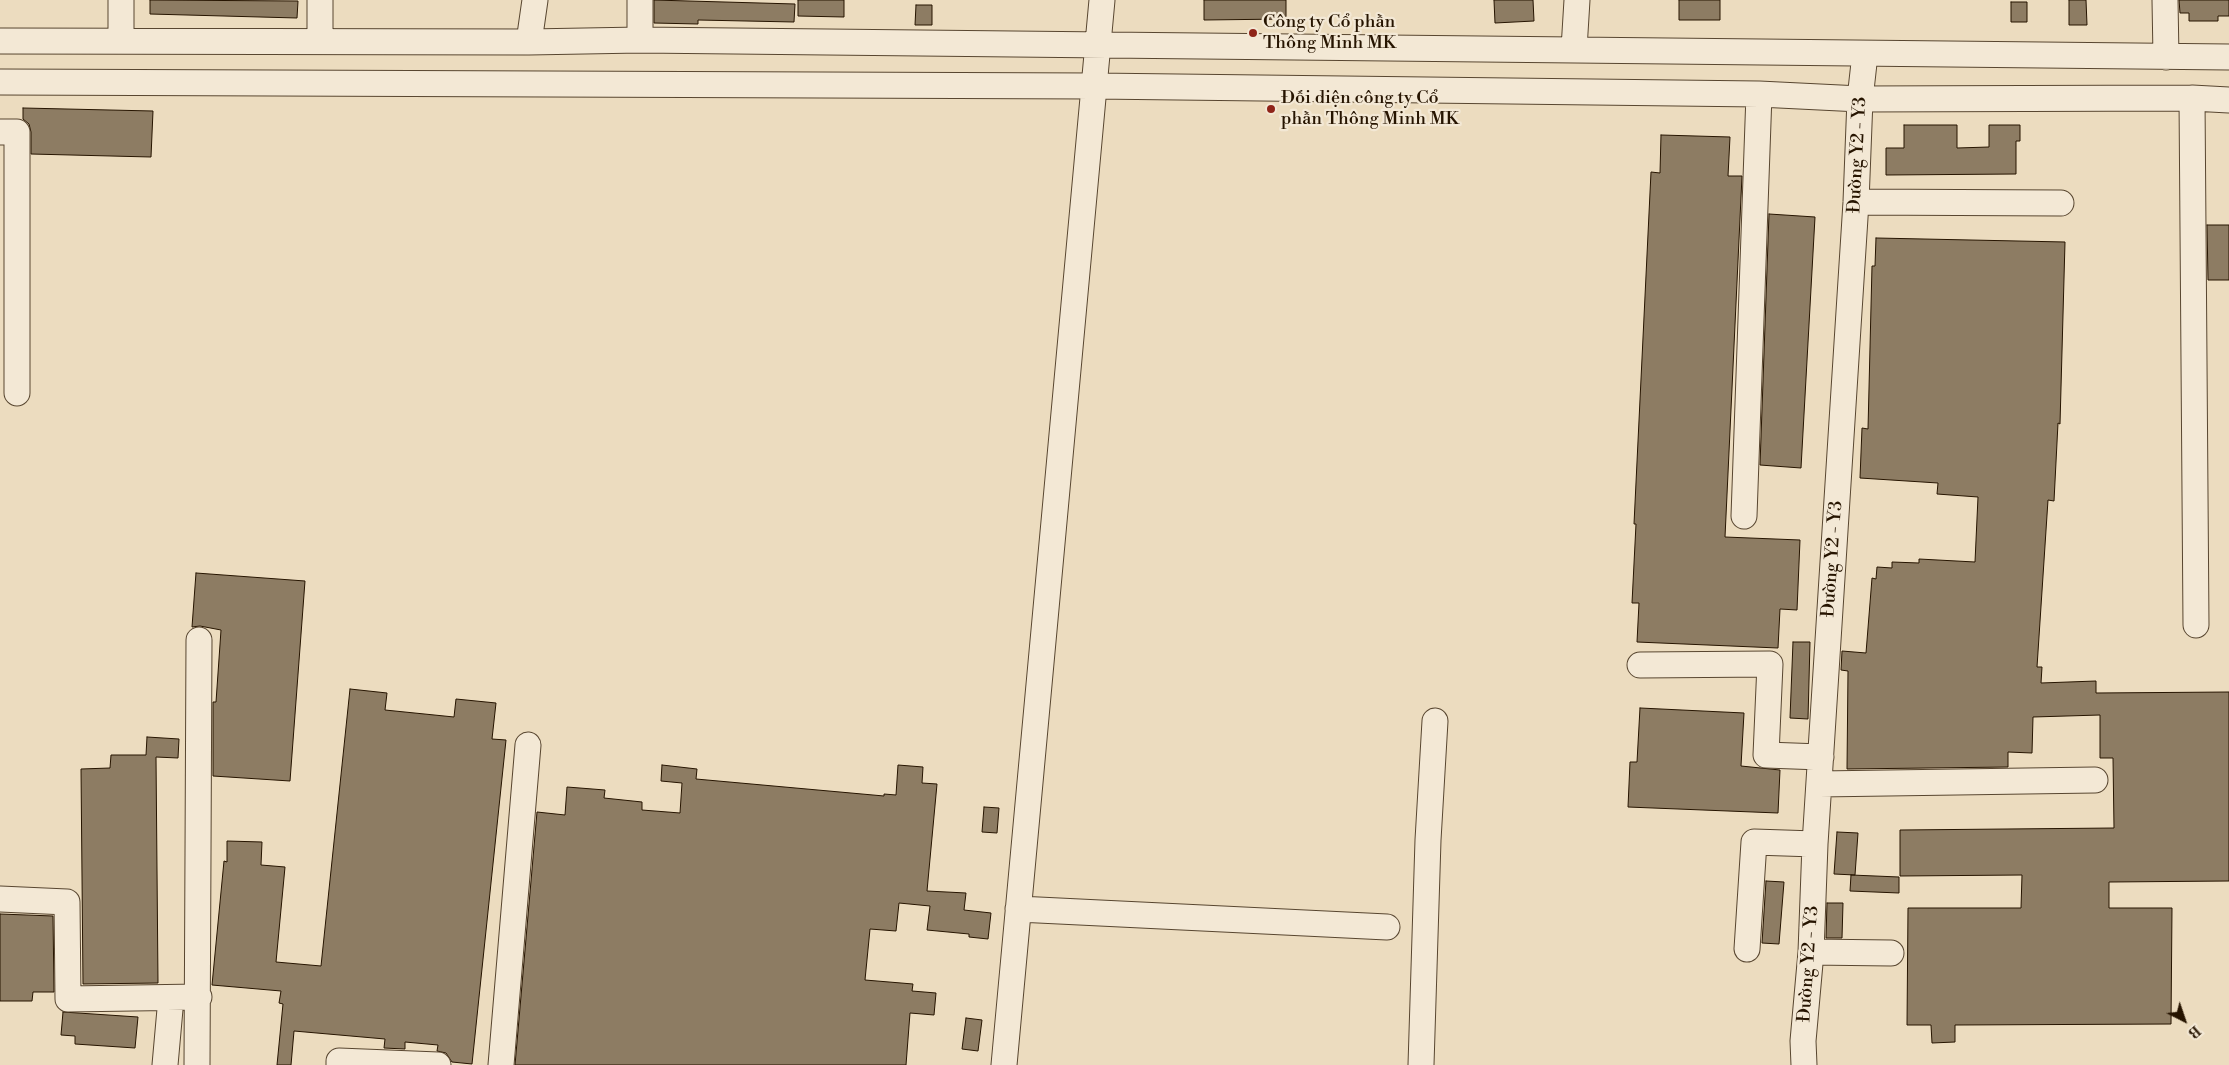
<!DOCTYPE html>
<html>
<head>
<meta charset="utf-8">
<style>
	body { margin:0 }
	#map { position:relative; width:2229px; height:1065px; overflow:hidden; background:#ecdcbf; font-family:"Libre Bodoni",serif }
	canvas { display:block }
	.north { position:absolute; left:2159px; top:995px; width:50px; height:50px; -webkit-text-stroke:4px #f3e8d5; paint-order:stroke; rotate:139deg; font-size:14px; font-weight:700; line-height:20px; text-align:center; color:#261400 }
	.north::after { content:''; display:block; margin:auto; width:18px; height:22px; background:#261400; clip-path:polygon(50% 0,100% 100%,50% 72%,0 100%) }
</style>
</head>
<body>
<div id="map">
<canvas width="2229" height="1065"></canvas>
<div class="north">B</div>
</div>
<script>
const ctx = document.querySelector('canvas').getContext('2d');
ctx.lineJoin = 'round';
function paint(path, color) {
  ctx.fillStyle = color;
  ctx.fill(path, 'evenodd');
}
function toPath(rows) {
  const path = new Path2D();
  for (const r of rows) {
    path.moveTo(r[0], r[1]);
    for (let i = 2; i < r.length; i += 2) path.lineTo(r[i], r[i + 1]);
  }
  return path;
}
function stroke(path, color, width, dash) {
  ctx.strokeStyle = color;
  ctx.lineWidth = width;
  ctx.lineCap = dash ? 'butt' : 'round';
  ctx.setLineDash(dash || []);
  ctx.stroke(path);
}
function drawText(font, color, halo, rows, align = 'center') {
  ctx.font = font + ' "Libre Bodoni",serif';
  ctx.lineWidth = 4.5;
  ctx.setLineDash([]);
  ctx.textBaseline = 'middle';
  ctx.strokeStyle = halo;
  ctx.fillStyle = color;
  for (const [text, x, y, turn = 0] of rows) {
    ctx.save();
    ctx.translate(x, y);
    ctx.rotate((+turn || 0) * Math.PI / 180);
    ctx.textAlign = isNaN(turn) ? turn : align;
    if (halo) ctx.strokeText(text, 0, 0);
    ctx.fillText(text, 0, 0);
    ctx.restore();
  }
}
const building = toPath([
	[150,0,298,1,297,18,150,14,150,0],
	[654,0,795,4,794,22,698,20,698,24,654,23,654,0],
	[798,0,844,0,844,17,798,16,798,0],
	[1204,0,1286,0,1286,19,1204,20,1204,0],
	[1494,0,1533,0,1534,21,1495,23,1494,0],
	[1679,0,1720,0,1720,20,1679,20,1679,0],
	[2069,0,2086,0,2087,25,2069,25,2069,0],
	[2179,0,2229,0,2229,16,2218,16,2218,21,2189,21,2189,13,2180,13,2179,0],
	[2011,2,2027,2,2027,22,2011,22,2011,2],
	[916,5,932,5,932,25,915,25,916,5],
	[23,108,153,111,151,157,31,154,31,132,29,124,23,119,23,108],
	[1904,125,1957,125,1957,148,1989,147,1989,125,2020,125,2020,141,2016,141,2016,174,1886,175,1886,148,1904,148,1904,125],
	[1661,135,1730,137,1728,176,1742,176,1725,537,1800,540,1797,610,1780,609,1778,648,1637,642,1639,603,1632,603,1636,524,1634,524,1651,172,1660,173,1661,135],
	[1769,214,1815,217,1801,468,1760,465,1769,214],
	[2207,225,2229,225,2229,280,2208,280,2207,225],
	[1876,238,2065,242,2060,424,2058,423,2054,501,2048,500,2037,667,2042,667,2041,683,2096,681,2096,693,2229,692,2229,881,2109,882,2109,908,2172,908,2171,1024,1955,1025,1955,1042,1932,1043,1931,1025,1907,1025,1908,908,2021,908,2022,875,1900,876,1900,830,2114,828,2113,758,2100,758,2100,715,2033,717,2032,753,2008,752,2008,767,1847,769,1848,671,1841,670,1842,651,1866,653,1872,578,1876,579,1877,567,1892,568,1892,562,1919,563,1919,559,1975,562,1978,497,1937,494,1938,483,1860,478,1862,428,1868,429,1872,266,1875,266,1876,238],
	[196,573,305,581,290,781,213,776,213,702,216,702,221,630,200,626,192,627,196,573],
	[1793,642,1810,642,1808,719,1790,718,1793,642],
	[350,689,387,693,385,710,454,717,456,699,496,703,492,739,506,740,472,1064,452,1062,446,1053,437,1051,438,1045,405,1042,405,1049,384,1048,385,1039,294,1031,291,1065,277,1065,283,1004,279,1003,281,991,212,985,224,861,227,862,227,841,262,842,261,865,285,867,276,962,321,966,350,689],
	[1640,708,1744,713,1741,766,1780,770,1778,813,1628,807,1630,762,1637,762,1640,708],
	[147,737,179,739,178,758,156,757,158,983,83,984,81,769,110,768,111,755,146,755,147,737],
	[662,765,697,769,696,779,884,796,884,794,896,795,898,765,923,767,922,783,937,784,927,891,966,893,964,910,991,913,988,939,969,937,969,934,927,930,930,906,899,903,896,931,870,929,865,980,913,984,912,991,936,993,934,1015,910,1013,906,1065,515,1065,537,812,565,815,567,787,605,790,604,798,642,802,642,810,680,813,682,783,661,781,662,765],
	[984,807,999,808,997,833,982,832,984,807],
	[1837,832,1858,833,1855,875,1834,874,1837,832],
	[1851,875,1899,877,1899,893,1850,891,1851,875],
	[1766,881,1784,882,1779,944,1762,943,1766,881],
	[1827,903,1843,903,1842,938,1826,938,1827,903],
	[0,914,53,916,54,992,33,992,32,1001,0,1001,0,914],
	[63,1012,138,1017,135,1048,75,1044,75,1036,61,1035,63,1012],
	[966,1018,982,1020,978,1051,962,1049,966,1018]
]);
paint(building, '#8d7c63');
stroke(building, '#261400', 1);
const minor = toPath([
	[320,0,320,41],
	[640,0,640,40],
	[2165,0,2166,57],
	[0,41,529,42,640,40,2229,57],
	[121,41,121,0],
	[529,42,535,0],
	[1574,49,1577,0],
	[0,82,1095,86,1759,94,1860,99,2192,98,2229,100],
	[2192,98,2196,625],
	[0,132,17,132,17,393],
	[1856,202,2061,203],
	[1744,516,1759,94],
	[1640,665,1770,664,1766,755,1821,757],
	[1819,784,2095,780],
	[0,899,67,902,68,999,199,997],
	[1018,909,1387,927],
	[1747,949,1754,842,1815,844],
	[1811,952,1891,953],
	[165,1065,171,998],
	[197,1065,199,640],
	[339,1065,339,1061,438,1065],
	[501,1065,528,745],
	[1004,1065,1102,0],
	[1421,1065,1428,840,1435,721],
	[1804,1065,1803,1041,1811,952,1815,844,1856,202,1860,99,1865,54]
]);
stroke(minor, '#584630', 27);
stroke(minor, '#f3e8d5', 25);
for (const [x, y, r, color] of [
	[1253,33,5,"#8f2418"],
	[1271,109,5,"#8f2418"]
]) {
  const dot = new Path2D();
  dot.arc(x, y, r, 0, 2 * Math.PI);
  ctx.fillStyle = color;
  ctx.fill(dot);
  stroke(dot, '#f3e8d5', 2);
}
drawText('18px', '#261400', '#f3e8d5', [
	["Công ty Cổ phần",1263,23],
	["Thông Minh MK",1263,44],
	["Đối diện công ty Cổ",1281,99],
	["phần Thông Minh MK",1281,120]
], 'left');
drawText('18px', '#261400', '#f3e8d5', [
	["Đường Y2 - Y3",1858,155,-87],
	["Đường Y2 - Y3",1833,559,-86],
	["Đường Y2 - Y3",1809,964,-86]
]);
</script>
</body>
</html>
